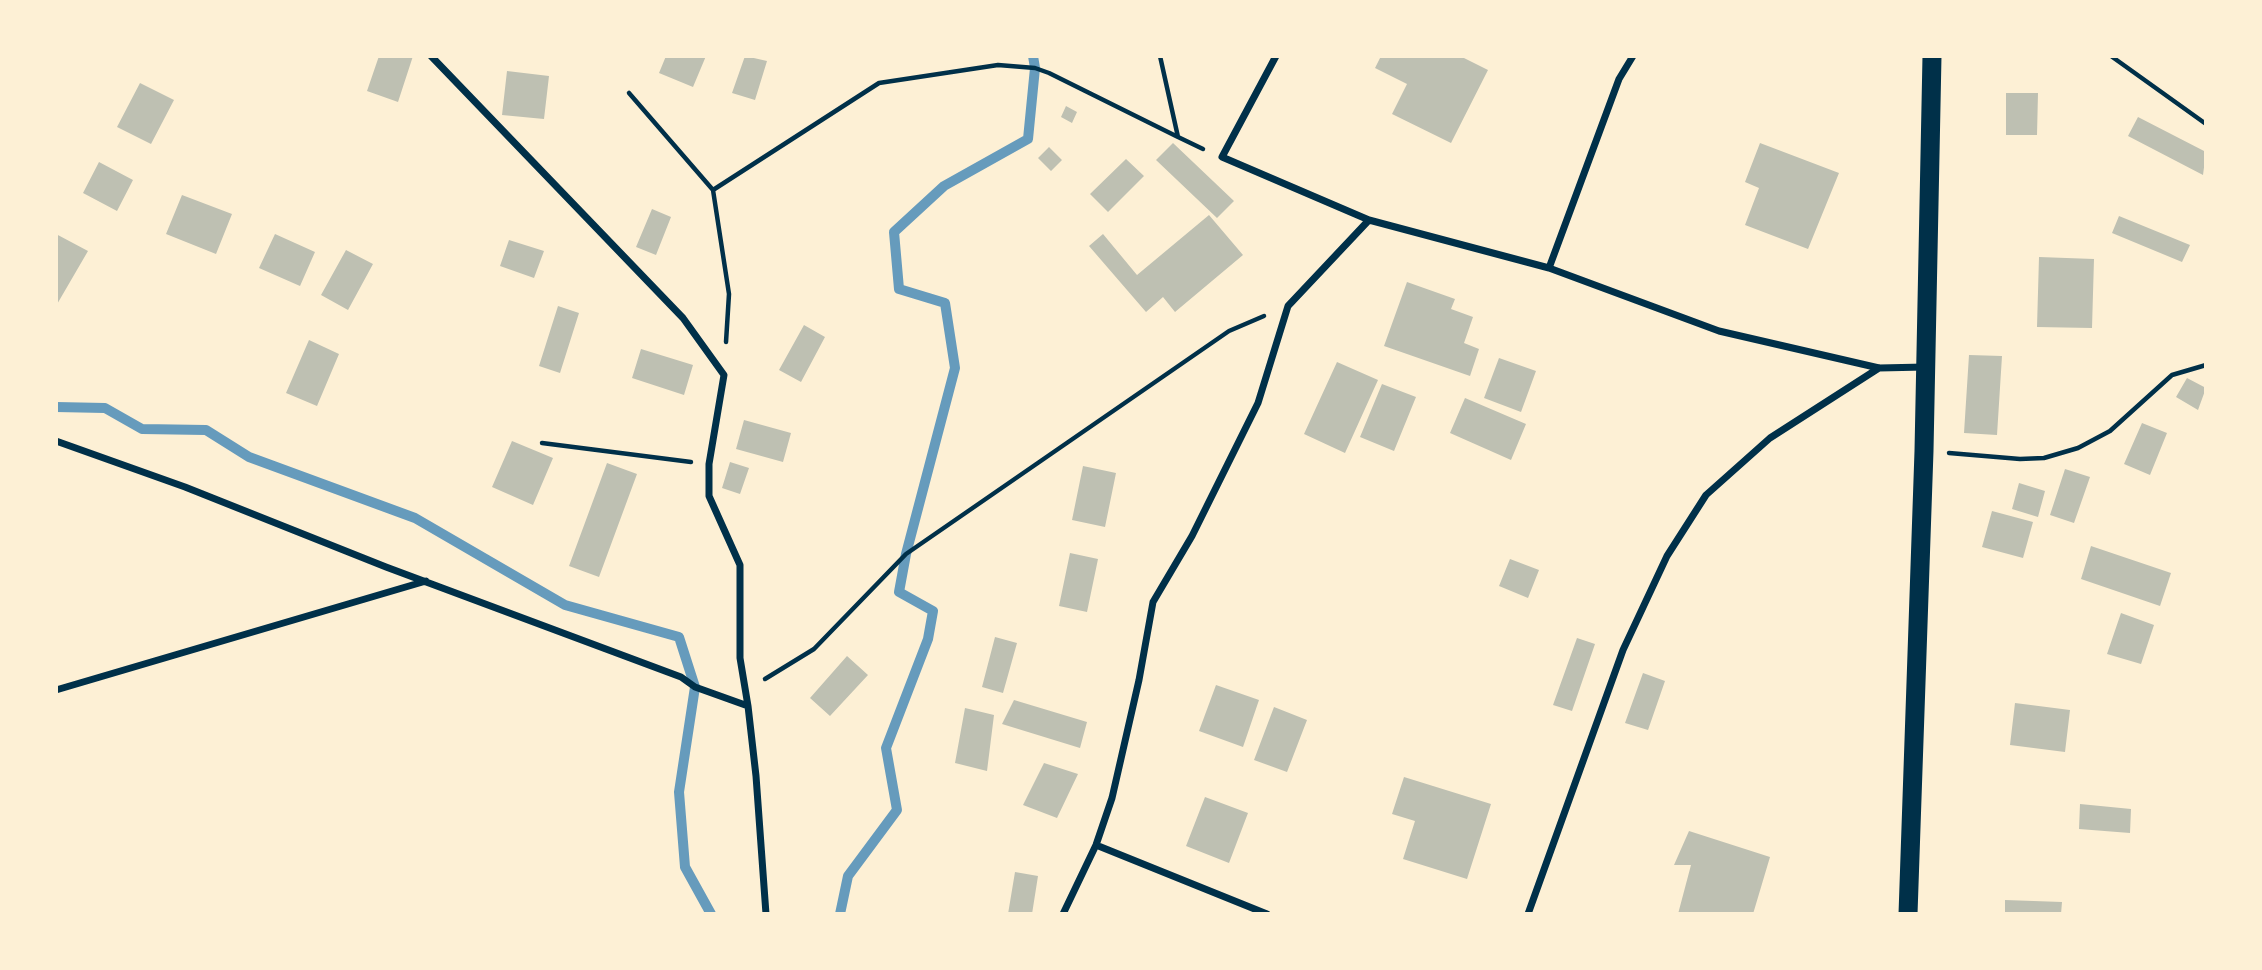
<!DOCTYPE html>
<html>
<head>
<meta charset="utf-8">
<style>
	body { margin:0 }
	#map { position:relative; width:2262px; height:970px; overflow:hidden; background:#fdf0d5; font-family:"Fira Sans",sans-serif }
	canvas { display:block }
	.frame { position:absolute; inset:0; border:58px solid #fdf0d5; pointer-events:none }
</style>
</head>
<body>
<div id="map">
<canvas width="2262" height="970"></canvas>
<div class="frame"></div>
</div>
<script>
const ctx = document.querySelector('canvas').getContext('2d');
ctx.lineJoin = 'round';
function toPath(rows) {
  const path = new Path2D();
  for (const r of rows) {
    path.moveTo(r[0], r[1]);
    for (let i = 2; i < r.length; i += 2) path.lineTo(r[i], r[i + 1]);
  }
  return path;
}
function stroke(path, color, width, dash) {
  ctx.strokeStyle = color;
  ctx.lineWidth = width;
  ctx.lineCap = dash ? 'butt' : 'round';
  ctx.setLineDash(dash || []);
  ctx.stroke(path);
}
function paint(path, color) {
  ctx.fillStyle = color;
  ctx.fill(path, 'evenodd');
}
stroke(toPath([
	[56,407,105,408,142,429,206,430,249,457,415,518,565,605,679,637,695,687,679,792,685,867,711,914],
	[840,914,848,876,897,810,886,748,928,639,933,611,899,592,906,554,955,368,945,303,899,289,894,232,944,186,1028,139,1035,68,1033,56]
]), '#669bbc', 10);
paint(toPath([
	[379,56,413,56,398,102,367,91],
	[666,56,706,56,693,87,659,73],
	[745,56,767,61,755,100,732,93],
	[1381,56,1460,56,1488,70,1451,143,1392,114,1407,84,1375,68],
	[507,71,549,76,544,119,502,115],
	[140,83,174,100,151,144,117,127],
	[2006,93,2038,93,2037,135,2006,135],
	[1066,106,1077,112,1072,123,1061,117],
	[2138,117,2206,152,2203,175,2128,136],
	[1173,143,1234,201,1217,218,1156,160],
	[1760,143,1839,173,1808,249,1745,225,1759,188,1745,182],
	[1049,147,1062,160,1051,171,1038,158],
	[1126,159,1144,176,1108,212,1090,194],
	[99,162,133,180,117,211,83,193],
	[182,195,232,214,216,254,166,234],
	[652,209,671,217,656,255,636,247],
	[1209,215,1243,255,1175,312,1163,297,1146,312,1089,246,1103,234,1137,275],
	[2119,216,2190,245,2182,262,2112,233],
	[56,234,88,251,56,306],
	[275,234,315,252,300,286,259,268],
	[509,240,544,251,534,278,500,266],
	[346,250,373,264,348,310,321,295],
	[2039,257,2094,259,2092,328,2037,327],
	[1407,282,1455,299,1451,309,1473,317,1464,343,1479,349,1470,376,1384,346],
	[558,306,579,313,560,373,539,366],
	[804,325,825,337,801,382,779,370],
	[309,340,339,354,317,406,286,393],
	[641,349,693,365,684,395,632,378],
	[1969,355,2002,356,1997,435,1964,433],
	[1499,358,1536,371,1521,412,1484,398],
	[1337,362,1378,380,1345,453,1304,434],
	[2187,378,2206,388,2198,410,2176,397],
	[1382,384,1416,397,1394,451,1360,437],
	[1465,398,1526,424,1511,460,1450,433],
	[744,420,791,433,783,462,736,449],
	[2142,423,2167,433,2150,475,2124,464],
	[512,441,553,458,533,505,492,487],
	[730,462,749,468,740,494,722,488],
	[607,463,637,474,599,577,569,566],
	[1083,466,1116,473,1105,527,1072,520],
	[2065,469,2090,477,2074,523,2050,515],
	[2019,483,2045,491,2038,517,2012,509],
	[1992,511,2033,522,2023,558,1982,547],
	[2091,546,2171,573,2160,606,2081,579],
	[1070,553,1098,559,1087,612,1059,606],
	[1510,559,1539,570,1528,598,1499,586],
	[2121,613,2154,625,2141,664,2107,654],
	[995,637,1017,643,1003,693,982,687],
	[1577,638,1595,644,1572,711,1553,705],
	[847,656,868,675,830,716,810,698],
	[1643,673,1665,681,1648,730,1625,723],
	[1216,685,1259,700,1243,747,1199,731],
	[1014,700,1087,722,1080,748,1002,724],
	[2015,703,2070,710,2065,752,2010,745],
	[1274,707,1307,720,1287,772,1254,760],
	[965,708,994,715,987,771,955,763],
	[1044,763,1078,774,1057,818,1023,805],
	[1404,777,1491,804,1467,879,1403,859,1415,821,1392,814],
	[1205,797,1248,813,1229,863,1186,846],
	[2080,804,2131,809,2130,833,2079,829],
	[1689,831,1770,857,1753,914,1678,914,1691,865,1674,865],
	[1015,872,1038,876,1032,914,1008,914],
	[2005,900,2062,902,2061,914,2005,914]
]), '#bec0b2');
stroke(toPath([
	[1160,56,1178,137,1203,149],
	[2111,56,2206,124],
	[629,93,713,190,729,294,726,342],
	[713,190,879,83,998,65,1035,68,1049,73,1178,137],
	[542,443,691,462],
	[1949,453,2020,459,2044,458,2078,448,2110,431,2172,375,2206,365],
	[765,679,814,649,906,554,1229,331,1264,316]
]), '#003049', 4.5);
stroke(toPath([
	[431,56,683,318,724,375,709,464,709,496,740,565,740,658,748,706],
	[1276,56,1222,157,1369,220,1549,268,1719,331,1879,368,1925,367],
	[1549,268,1619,79,1633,56],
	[56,441,185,487,386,567,681,677,695,687,748,706,756,776,766,914],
	[56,690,426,581],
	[1096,845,1267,914],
	[1063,914,1096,845,1112,798,1139,680,1153,602,1192,536,1258,403,1288,306,1369,220],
	[1528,914,1623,650,1667,556,1706,495,1770,438,1879,368]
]), '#003049', 7);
stroke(toPath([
	[1908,914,1924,451,1932,56]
]), '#003049', 19);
</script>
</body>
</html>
